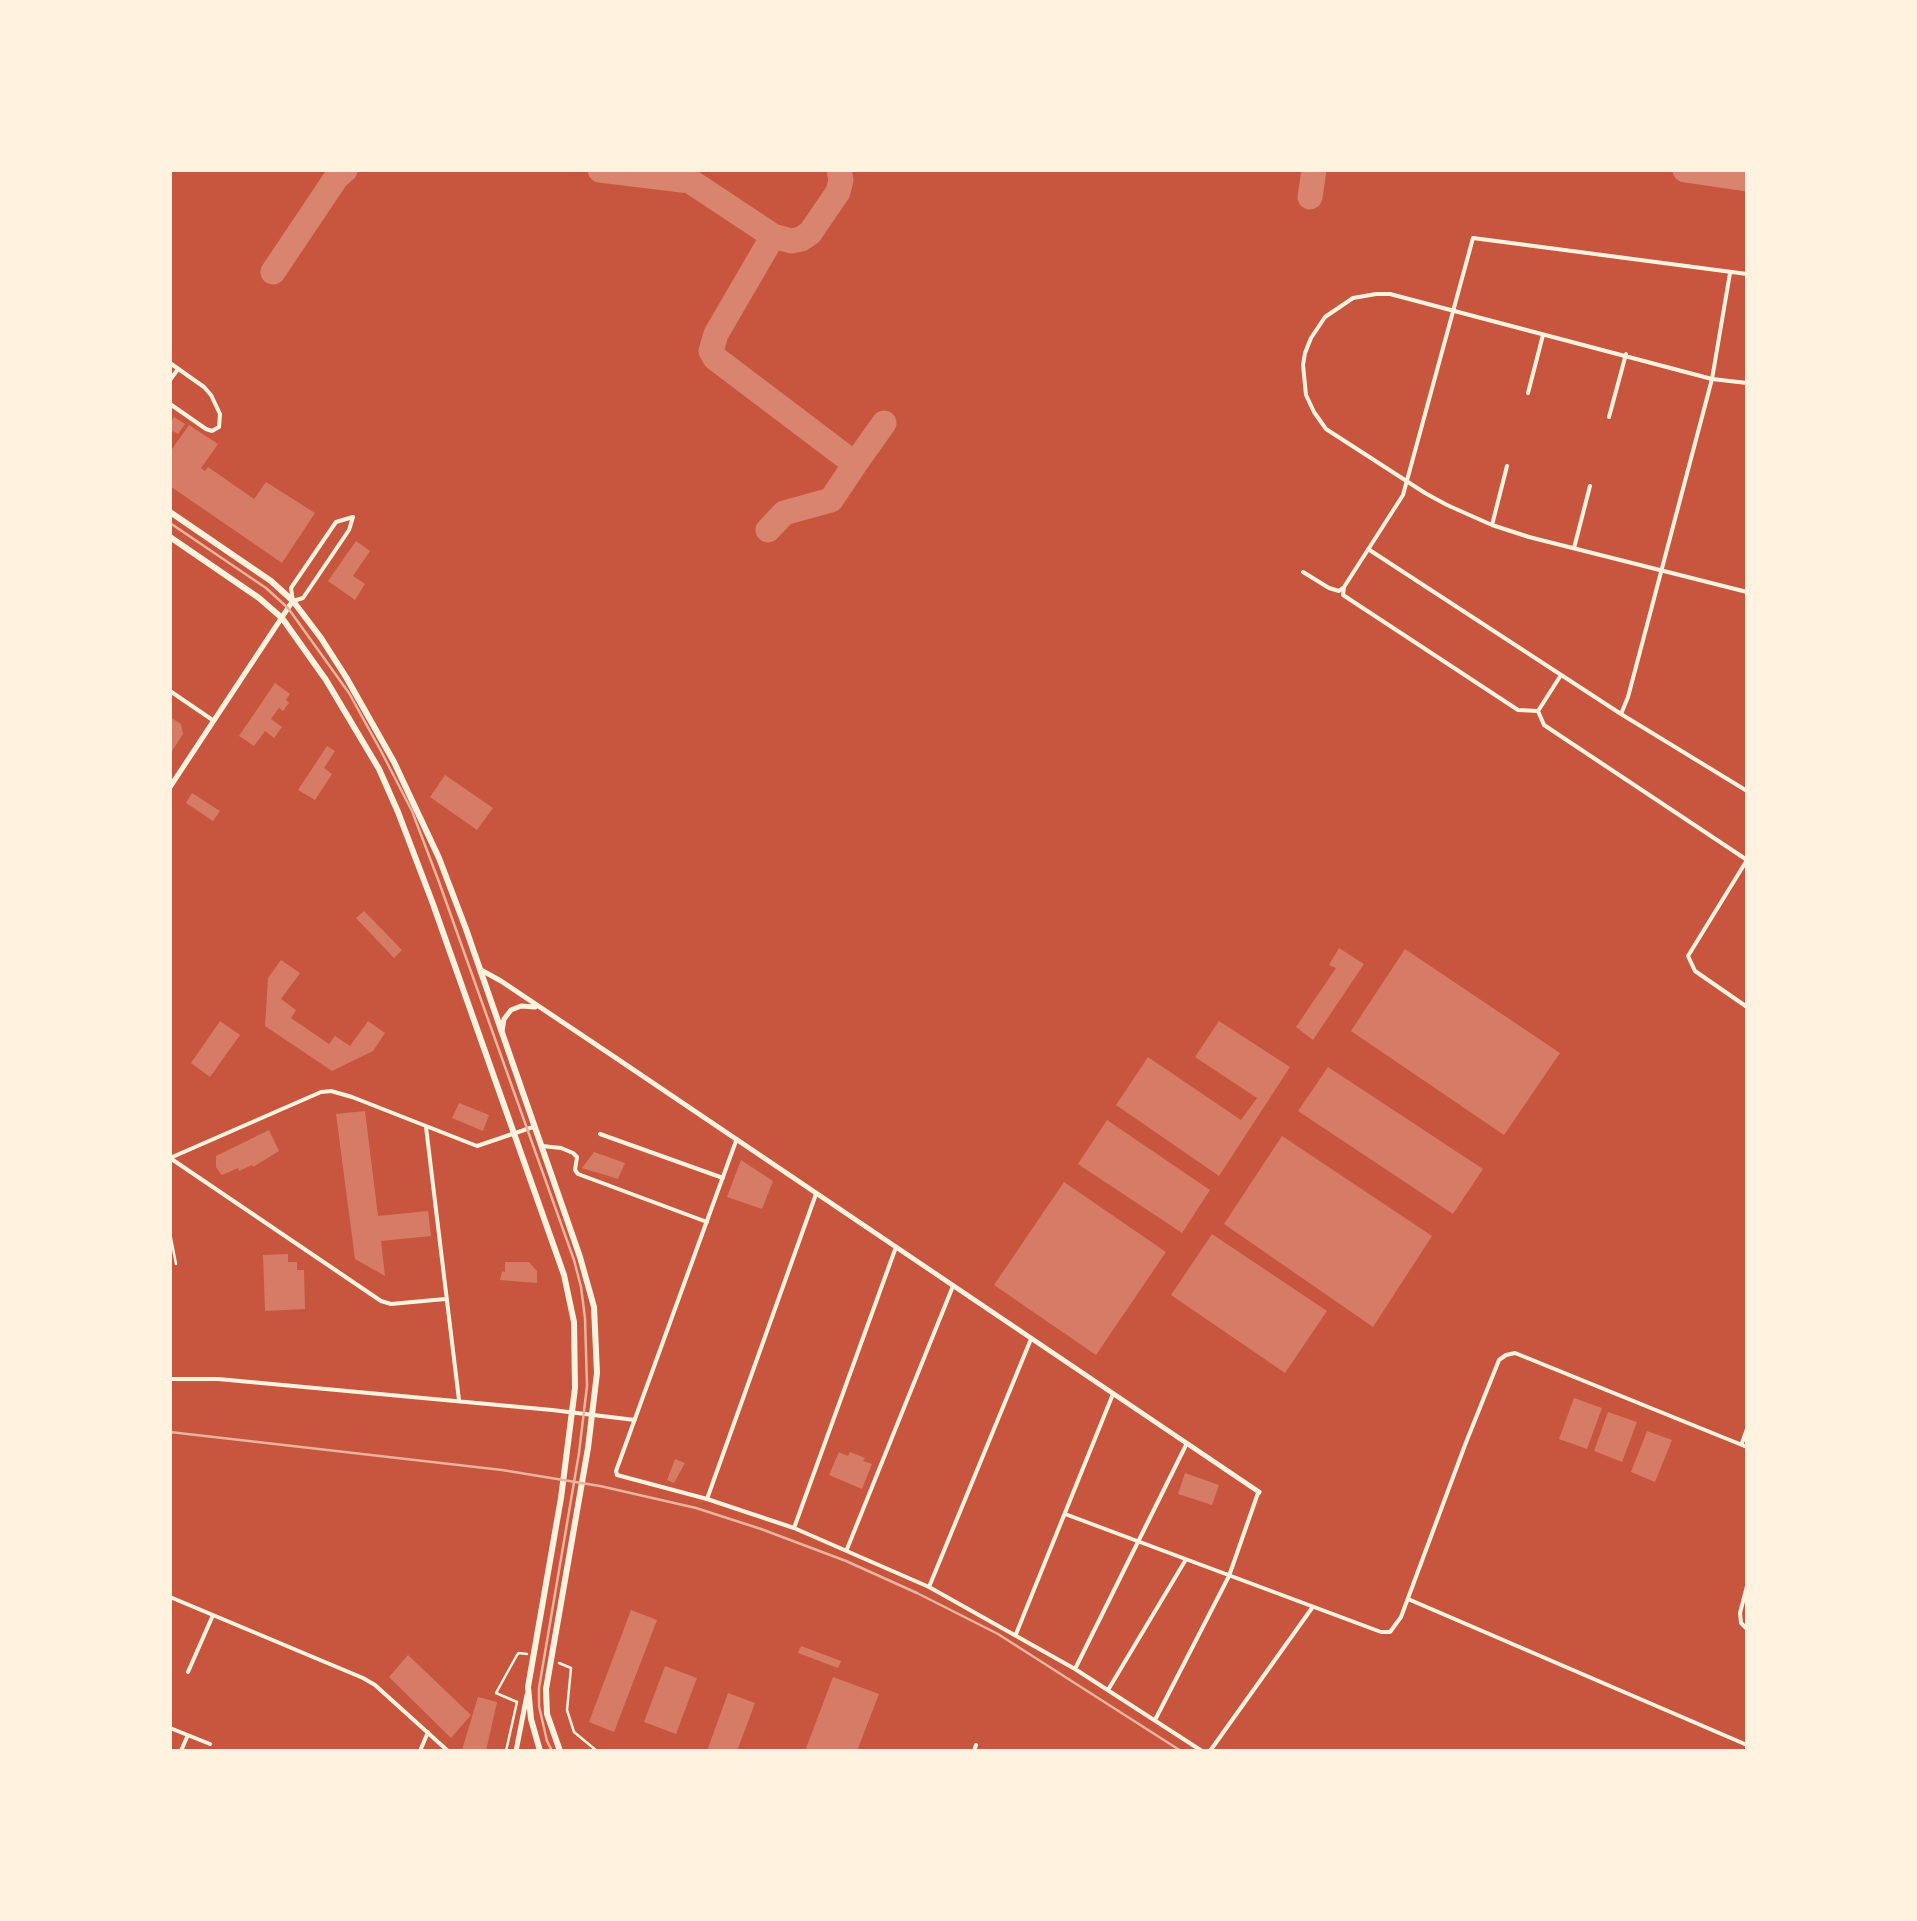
<!DOCTYPE html>
<html>
<head>
<meta charset="utf-8">
<style>
	body { margin:0 }
	#map { position:relative; width:1917px; height:1921px; overflow:hidden; background:#c8553d; font-family:Commissioner,sans-serif }
	canvas { display:block }
	.frame { position:absolute; inset:0; border:172px solid #fff3e0; pointer-events:none }
</style>
</head>
<body>
<div id="map">
<canvas width="1917" height="1921"></canvas>
<div class="frame"></div>
</div>
<script>
const ctx = document.querySelector('canvas').getContext('2d');
ctx.lineJoin = 'round';
function toPath(rows) {
  const path = new Path2D();
  for (const r of rows) {
    path.moveTo(r[0], r[1]);
    for (let i = 2; i < r.length; i += 2) path.lineTo(r[i], r[i + 1]);
  }
  return path;
}
function stroke(path, color, width, dash) {
  ctx.strokeStyle = color;
  ctx.lineWidth = width;
  ctx.lineCap = dash ? 'butt' : 'round';
  ctx.setLineDash(dash || []);
  ctx.stroke(path);
}
function paint(path, color) {
  ctx.fillStyle = color;
  ctx.fill(path, 'evenodd');
}
stroke(toPath([
	[600,170,690,181,773,236,791,241,801,239,810,233,838,192,841,180,839,170],
	[1685,170,1747,179],
	[1310,197,1314,170],
	[773,236,716,334,711,351,715,358,855,464,884,423],
	[273,272,336,178,345,170],
	[768,530,784,513,831,500,855,464]
]), '#d8846e', 25);
paint(toPath([
	[174,417,185,424,178,434,173,431,170,435,170,418,172,420],
	[189,425,218,444,201,468,205,471,208,467,254,499,266,482,315,513,282,563,170,486,170,452],
	[356,541,370,551,353,576,365,584,355,600,328,581],
	[275,683,290,694,286,700,289,703,283,711,279,708,271,719,282,727,274,738,265,731,254,746,239,736],
	[170,717,181,724,183,734,170,754],
	[327,746,335,751,324,768,332,774,315,800,298,790],
	[445,775,493,808,477,830,430,797],
	[192,793,220,811,213,821,186,803],
	[364,911,402,950,394,958,356,918],
	[1339,948,1364,964,1313,1040,1296,1027,1336,968,1329,965],
	[1405,949,1560,1053,1504,1135,1351,1031],
	[281,960,300,973,281,999,296,1010,291,1018,329,1044,335,1036,350,1046,368,1021,385,1033,373,1051,332,1071,265,1026,268,978],
	[220,1021,240,1035,210,1077,191,1063],
	[1219,1021,1290,1067,1219,1176,1116,1105,1148,1057,1241,1120,1257,1098,1195,1057],
	[1328,1067,1483,1169,1453,1214,1298,1111],
	[459,1103,489,1115,483,1131,452,1118],
	[365,1111,378,1216,428,1211,431,1236,381,1241,385,1276,355,1259,336,1114],
	[1107,1120,1210,1190,1182,1233,1078,1164],
	[269,1130,279,1151,253,1167,252,1165,239,1171,238,1168,222,1175,220,1173,216,1167,216,1156],
	[1282,1136,1432,1236,1373,1327,1224,1224],
	[594,1152,625,1163,618,1179,582,1168],
	[741,1160,773,1181,762,1209,727,1197],
	[1064,1182,1166,1252,1096,1355,994,1285],
	[1212,1234,1327,1311,1285,1373,1171,1295],
	[288,1254,288,1262,297,1262,297,1270,304,1270,305,1309,265,1311,263,1255],
	[505,1262,529,1262,537,1271,537,1283,500,1280,502,1271,505,1272],
	[1574,1398,1602,1408,1587,1449,1559,1439],
	[1608,1412,1637,1422,1622,1462,1594,1451],
	[1647,1431,1672,1440,1655,1482,1631,1472],
	[839,1452,848,1456,850,1452,865,1458,863,1461,872,1464,862,1489,829,1475],
	[675,1459,685,1463,674,1483,667,1480],
	[1185,1473,1219,1485,1212,1505,1178,1494],
	[631,1610,657,1620,614,1732,589,1722],
	[801,1646,841,1661,838,1668,798,1653],
	[408,1655,471,1715,451,1738,389,1677],
	[665,1666,697,1678,676,1734,644,1722],
	[833,1677,879,1694,857,1751,805,1751],
	[728,1693,755,1703,737,1751,707,1751],
	[478,1697,497,1702,486,1751,464,1751,462,1750]
]), '#d67c66');
stroke(toPath([
	[559,1663,571,1668,567,1710,574,1732,597,1751],
	[506,1751,517,1702,496,1693,517,1655,519,1653,527,1654]
]), '#fff3e0', 2.5);
stroke(toPath([
	[170,1233,176,1264]
]), '#fff3e0', 2.5);
stroke(toPath([
	[170,363,204,387,211,395,220,414,219,427,212,431,206,429,170,404],
	[170,380,178,369],
	[1747,383,1712,379,1390,294,1376,294,1353,298,1325,317,1311,338,1305,353,1303,365,1306,395,1314,412,1326,429,1425,493,1447,505,1492,525,1529,537,1747,592],
	[1528,393,1543,335],
	[1609,417,1626,354],
	[353,517,349,530,303,598,293,601,291,588,336,522,353,517],
	[1492,525,1507,466],
	[1574,548,1590,486],
	[1368,549,1621,714,1747,791],
	[1303,572,1329,588,1339,591,1344,587,1403,495,1473,238,1747,274],
	[1344,587,1343,595,1518,710,1538,711,1561,675],
	[170,691,214,721],
	[1538,711,1544,725,1747,860],
	[1621,714,1628,697,1712,379,1730,273],
	[1747,860,1688,956,1695,971,1747,1007],
	[426,1127,459,1400],
	[600,1134,723,1178],
	[736,1141,616,1471,617,1475,707,1499,794,1528,929,1587,1075,1669,1202,1751],
	[542,1146,561,1148,573,1153,577,1157,575,1170,578,1174,707,1222],
	[170,1158,321,1092,331,1091,352,1097,477,1146,533,1127],
	[170,1158,381,1301,391,1304,445,1299],
	[170,1379,218,1379,552,1410,635,1420],
	[1742,1443,1747,1429],
	[707,1499,816,1194],
	[1065,1514,1381,1632,1390,1632,1401,1617,1465,1445,1499,1360,1506,1355,1515,1353,1747,1447],
	[794,1528,896,1247],
	[847,1549,953,1286],
	[1747,1586,1740,1613,1741,1623,1747,1629],
	[929,1587,1031,1339],
	[170,1597,363,1678,375,1685,448,1751],
	[1408,1599,1747,1745],
	[1016,1634,1113,1394],
	[1075,1669,1186,1445],
	[188,1672,213,1615],
	[1108,1690,1185,1561],
	[1155,1720,1229,1576,1258,1493],
	[170,1728,210,1744],
	[181,1751,187,1737],
	[420,1751,428,1732],
	[974,1751,976,1745],
	[1210,1751,1312,1608]
]), '#fff3e0', 4);
stroke(toPath([
	[170,787,292,602],
	[481,970,501,981,613,1056,1259,1492],
	[502,1031,504,1019,511,1010,521,1006,535,1007]
]), '#fff3e0', 5);
stroke(toPath([
	[516,1751,527,1695]
]), '#fff3e0', 5);
stroke(toPath([
	[170,512,271,581,293,601,321,638,346,677,394,762,439,858,466,929,580,1257,594,1307,597,1373,588,1448,546,1689,547,1714,560,1751],
	[170,537,259,598,282,618,326,680,379,769,398,812,433,904,564,1275,574,1322,575,1388,561,1498,528,1687,531,1719,540,1751]
]), '#fff3e0', 6);
stroke(toPath([
	[170,523,266,588,288,608,349,693,381,751,412,811,439,882,574,1260,581,1287,585,1318,587,1386,579,1453,539,1688,539,1706,547,1741,552,1751]
]), '#e9b49f', 2.5);
stroke(toPath([
	[170,1432,502,1470,600,1486,696,1508,761,1529,846,1561,917,1593,998,1634,1181,1751]
]), '#e9b49f', 2.5);
</script>
</body>
</html>
